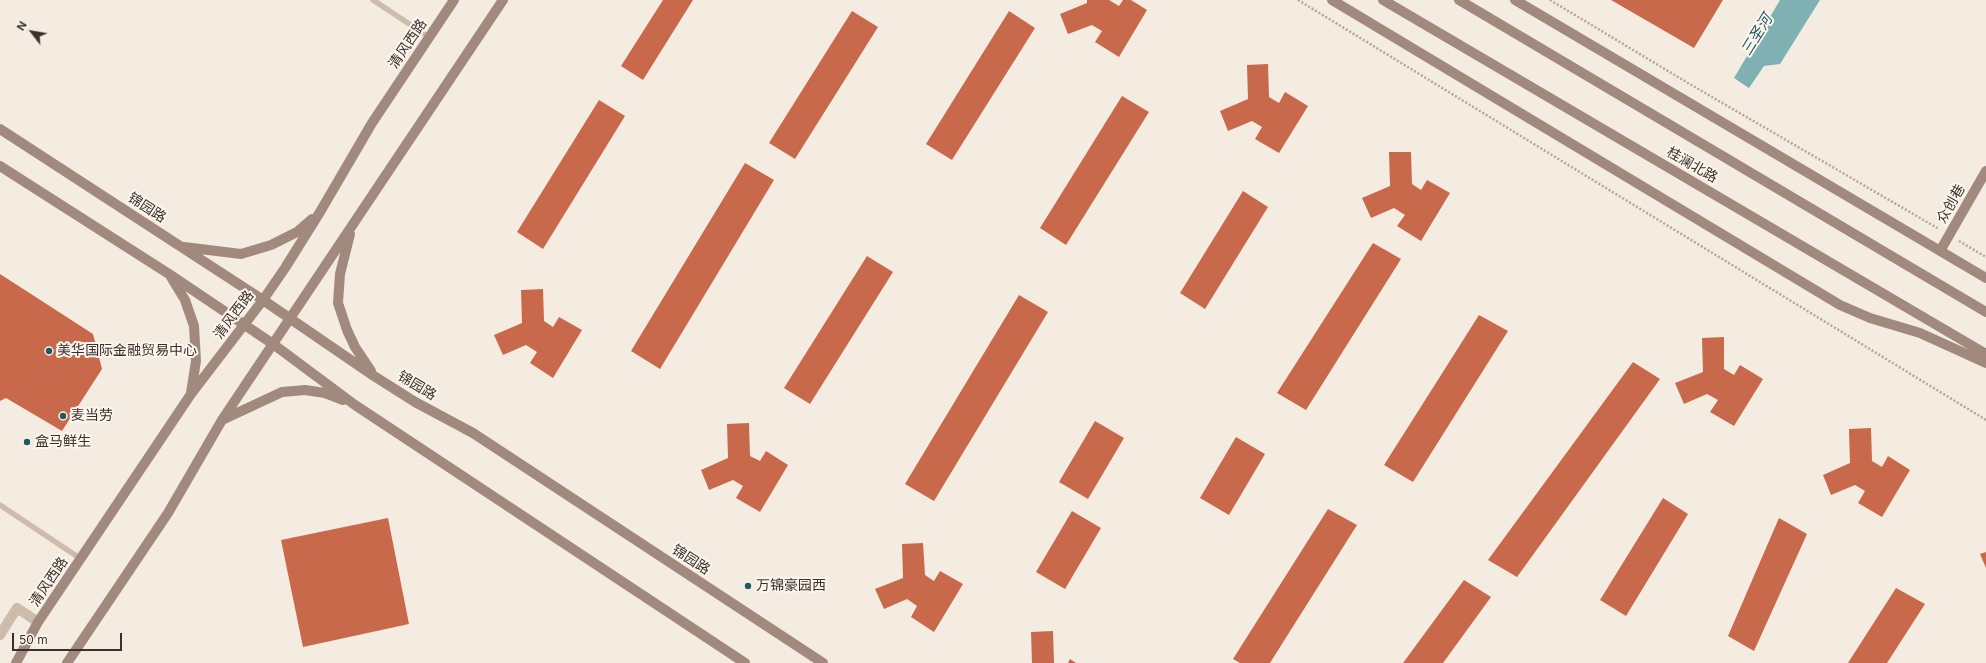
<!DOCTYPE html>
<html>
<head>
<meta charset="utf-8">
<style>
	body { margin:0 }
	#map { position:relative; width:1986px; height:663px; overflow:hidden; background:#f4ebe1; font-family:Inter,sans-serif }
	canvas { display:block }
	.north { position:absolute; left:12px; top:12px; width:40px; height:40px; -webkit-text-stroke:3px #fbf5ee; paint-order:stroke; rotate:301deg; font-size:11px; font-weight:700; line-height:16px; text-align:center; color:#3b302b }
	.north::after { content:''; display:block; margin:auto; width:14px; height:18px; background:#3b302b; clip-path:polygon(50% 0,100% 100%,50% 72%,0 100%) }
	.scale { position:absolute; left:12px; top:633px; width:110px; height:18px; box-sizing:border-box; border:2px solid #3b302b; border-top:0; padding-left:5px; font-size:12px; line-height:14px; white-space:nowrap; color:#3b302b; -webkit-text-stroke:3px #fbf5ee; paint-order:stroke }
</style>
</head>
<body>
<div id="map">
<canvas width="1986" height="663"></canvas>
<div class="north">N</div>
<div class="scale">50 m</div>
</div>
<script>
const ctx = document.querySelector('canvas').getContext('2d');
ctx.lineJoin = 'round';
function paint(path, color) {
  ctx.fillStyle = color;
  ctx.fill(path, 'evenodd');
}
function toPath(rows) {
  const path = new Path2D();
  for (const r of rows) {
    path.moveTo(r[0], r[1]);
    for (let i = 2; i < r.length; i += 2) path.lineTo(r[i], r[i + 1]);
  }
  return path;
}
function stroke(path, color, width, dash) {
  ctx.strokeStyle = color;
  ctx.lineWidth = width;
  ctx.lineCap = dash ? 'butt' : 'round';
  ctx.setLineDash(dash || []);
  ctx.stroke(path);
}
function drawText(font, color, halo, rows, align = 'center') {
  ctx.font = font + ' Inter,"Noto Sans SC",sans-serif';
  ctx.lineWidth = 4;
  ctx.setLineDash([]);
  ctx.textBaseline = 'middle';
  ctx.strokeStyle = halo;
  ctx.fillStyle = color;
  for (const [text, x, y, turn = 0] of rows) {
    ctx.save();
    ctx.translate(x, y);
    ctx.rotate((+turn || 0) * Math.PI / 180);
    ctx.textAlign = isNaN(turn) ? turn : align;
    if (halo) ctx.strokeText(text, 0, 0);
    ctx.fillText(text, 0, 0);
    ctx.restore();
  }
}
paint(toPath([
	[1780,0,1820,0,1780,64,1764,66,1749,88,1734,78]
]), '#7fb0b2');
paint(toPath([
	[663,0,693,0,643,80,621,66],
	[1087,0,1109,0,1119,6,1123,0,1131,0,1147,10,1119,57,1095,42,1102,31,1092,25,1068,34,1060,14,1087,3],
	[1611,0,1723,0,1694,48],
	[852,11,878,27,795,159,769,143],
	[1009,11,1035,28,952,160,926,144],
	[1268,64,1269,97,1279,103,1285,92,1308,106,1279,153,1255,139,1262,127,1252,121,1228,131,1220,111,1248,99,1247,65],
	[1122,96,1149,112,1066,245,1040,228],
	[599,100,625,116,543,249,517,232],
	[1389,152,1411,152,1412,184,1421,190,1427,180,1450,193,1421,241,1397,226,1405,215,1394,208,1371,218,1362,198,1390,186],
	[745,163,774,180,660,369,631,351],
	[1243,191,1268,207,1205,309,1180,293],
	[1373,243,1401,259,1306,410,1277,393],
	[867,256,893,272,810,404,784,388],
	[0,274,93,334,102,369,62,431,6,398,0,401],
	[543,289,544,321,553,327,559,317,582,330,553,378,530,363,537,352,526,345,503,355,494,335,522,323,521,290],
	[1019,295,1048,312,934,501,905,484],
	[1479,315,1508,331,1413,482,1384,465],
	[1724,337,1724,369,1734,375,1740,365,1763,379,1734,426,1710,412,1718,400,1707,394,1684,404,1675,383,1703,372,1702,338],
	[1633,362,1660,379,1517,577,1488,560],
	[1095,421,1124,438,1088,499,1059,482],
	[749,423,750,456,760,461,766,451,788,465,760,512,736,498,743,486,733,480,709,490,701,470,728,458,727,424],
	[1871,428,1872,461,1882,467,1888,456,1910,470,1882,517,1858,503,1865,491,1855,485,1831,495,1823,475,1850,463,1849,429],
	[1236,437,1265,454,1229,515,1200,498],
	[1663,498,1688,514,1626,616,1600,600],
	[1328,509,1357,525,1270,663,1240,663,1233,659],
	[1072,511,1101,528,1065,589,1036,572],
	[388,518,409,624,303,647,281,540],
	[1779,518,1807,534,1754,651,1728,636],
	[923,543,925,575,934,581,940,571,963,584,934,632,911,617,917,606,907,599,884,609,875,589,903,578,902,544],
	[1986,552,1986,568,1980,554],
	[1464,580,1491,597,1443,663,1403,663],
	[1896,588,1925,604,1887,663,1848,663],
	[1053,631,1054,663,1032,663,1031,632],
	[1070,659,1076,663,1068,663]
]), '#c8694b');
stroke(toPath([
	[1298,0,1986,420],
	[1550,0,1688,83,1939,229],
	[1959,241,1986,257]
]), '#b9a596', 2.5, [2, 2]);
stroke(toPath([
	[373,0,429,37],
	[0,505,81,559]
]), '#cdbbac', 5.5);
stroke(toPath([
	[0,635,17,608,38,622]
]), '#cdbbac', 10);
stroke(toPath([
	[1332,0,1840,305,1870,318,1920,333,1986,363],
	[1383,0,1986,354],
	[1459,0,1986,312],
	[1515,0,1986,278],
	[0,129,263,300,374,376,415,402,473,433,823,663],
	[0,166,169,274,273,344,355,405,745,663],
	[350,234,340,274,338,303,347,330,355,347,371,371],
	[184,247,241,254,271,245,297,232,312,219],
	[1940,251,1986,171],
	[171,277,185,300,194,326,196,361,191,393],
	[222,420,282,392,305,390,325,393,343,400],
	[16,663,38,622,191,394,263,300,285,268,320,212,372,123,454,0],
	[67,663,168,513,222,420,503,0]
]), '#a18a7d', 10);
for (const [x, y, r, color] of [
	[49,351,4,"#1f5a5e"],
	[63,416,4,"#1f5a5e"],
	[27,442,4,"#1f5a5e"],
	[748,586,4,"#1f5a5e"]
]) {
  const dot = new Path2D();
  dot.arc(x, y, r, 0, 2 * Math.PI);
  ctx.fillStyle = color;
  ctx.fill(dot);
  stroke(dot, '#fbf5ee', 1.5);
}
drawText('14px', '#3b302b', '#fbf5ee', [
	["清风西路",408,44,-56],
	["桂澜北路",1692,165,30],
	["众创巷",1951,204,-60],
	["锦园路",147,208,33],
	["清风西路",234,315,-53],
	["锦园路",417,386,31],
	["锦园路",691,560,33],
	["清风西路",49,582,-56]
]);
drawText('14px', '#3b302b', '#fbf5ee', [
	["美华国际金融贸易中心",57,351],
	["麦当劳",71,416],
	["盒马鲜生",35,442],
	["万锦豪园西",756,586]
], 'left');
drawText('italic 15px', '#1f5a5e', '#fbf5ee', [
	["三圣河",1757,35,-58]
]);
</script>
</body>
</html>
